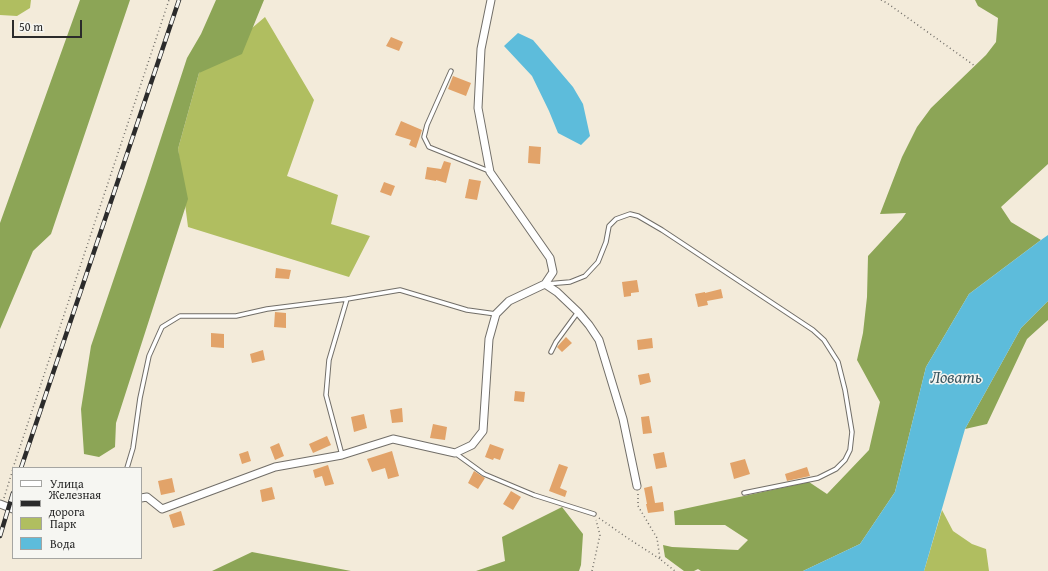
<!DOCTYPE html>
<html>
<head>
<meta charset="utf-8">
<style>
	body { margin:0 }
	#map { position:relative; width:1048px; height:571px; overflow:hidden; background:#f3ebda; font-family:"Gentium Book Plus",serif }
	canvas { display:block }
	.legend { position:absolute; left:12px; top:467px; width:130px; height:92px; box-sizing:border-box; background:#f6f6f2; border:1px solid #a5a5a2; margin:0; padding:5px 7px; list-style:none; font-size:12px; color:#2b2b2b }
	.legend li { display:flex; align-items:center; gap:8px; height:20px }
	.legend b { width:20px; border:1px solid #a5a5a2 }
	.scale { position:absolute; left:12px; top:20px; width:70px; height:18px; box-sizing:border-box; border:2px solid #2b2b2b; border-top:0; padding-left:5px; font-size:12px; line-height:14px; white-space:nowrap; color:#2b2b2b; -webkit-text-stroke:3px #f6f6f2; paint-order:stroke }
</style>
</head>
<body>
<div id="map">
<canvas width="1048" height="571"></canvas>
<ul class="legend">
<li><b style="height:5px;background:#fff"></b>Улица</li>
<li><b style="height:5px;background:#2b2b2b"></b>Железная дорога</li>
<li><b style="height:11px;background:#b0be60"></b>Парк</li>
<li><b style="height:11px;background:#5dbcdb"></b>Вода</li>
</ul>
<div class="scale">50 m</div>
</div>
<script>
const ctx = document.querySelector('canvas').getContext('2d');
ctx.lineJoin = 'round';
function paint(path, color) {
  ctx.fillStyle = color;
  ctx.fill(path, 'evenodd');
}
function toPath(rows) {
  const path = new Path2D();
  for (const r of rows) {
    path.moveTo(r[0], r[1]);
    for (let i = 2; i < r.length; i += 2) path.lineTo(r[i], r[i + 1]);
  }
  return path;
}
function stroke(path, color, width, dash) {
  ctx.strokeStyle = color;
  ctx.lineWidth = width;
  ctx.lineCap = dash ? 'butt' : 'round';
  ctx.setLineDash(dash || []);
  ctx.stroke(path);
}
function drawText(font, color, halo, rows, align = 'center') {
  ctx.font = font + ' "Gentium Book Plus",serif';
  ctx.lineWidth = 3;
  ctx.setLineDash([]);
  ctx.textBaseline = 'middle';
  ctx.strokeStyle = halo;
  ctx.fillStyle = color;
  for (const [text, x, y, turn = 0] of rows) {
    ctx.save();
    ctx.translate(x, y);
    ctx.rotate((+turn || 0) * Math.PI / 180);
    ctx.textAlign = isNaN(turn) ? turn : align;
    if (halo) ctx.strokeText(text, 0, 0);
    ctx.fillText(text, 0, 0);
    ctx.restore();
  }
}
paint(toPath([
	[0,0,31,0,30,8,17,16,0,15],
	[265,17,314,100,287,176,338,195,331,224,370,236,349,277,188,227,178,149,199,73],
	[942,510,953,531,972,544,986,549,989,571,924,571]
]), '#b0be60');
paint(toPath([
	[80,0,130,0,51,234,33,251,0,329,0,223],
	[216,0,264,0,242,54,199,73,178,149,188,199,116,423,115,447,99,457,84,454,81,409,91,346,146,184,187,58,201,34],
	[975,0,1048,0,1048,164,1001,207,1011,222,1041,240,969,294,926,367,895,492,860,544,803,571,701,571,698,569,694,571,684,571,665,557,663,545,672,547,738,550,748,540,725,525,675,525,674,511,809,482,827,494,869,450,880,402,857,360,863,333,867,297,868,256,902,219,906,213,880,214,902,157,917,127,931,108,986,55,996,42,998,18,978,6],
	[1048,301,1048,320,1027,339,987,424,965,429,1021,328],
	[562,507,583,534,581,565,579,571,476,571,505,561,502,537],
	[252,552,351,571,212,571]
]), '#8ca556');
paint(toPath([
	[518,33,533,40,573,87,583,104,590,136,581,145,558,133,549,111,532,76,504,46],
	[1048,235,1048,301,1021,328,965,429,924,571,803,571,860,544,895,492,926,367,969,294,1041,240]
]), '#5dbcdb');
paint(toPath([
	[391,37,403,42,399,51,386,46],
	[453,76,471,83,466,96,448,89],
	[401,121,422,130,416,148,409,145,411,140,395,135],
	[529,146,541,147,540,164,528,163],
	[444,161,451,163,446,183,436,180,436,181,425,179,427,167,441,169],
	[469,179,481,181,477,200,465,198],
	[384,182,395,186,391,196,380,192],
	[276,268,291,270,289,279,275,278],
	[637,280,639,292,631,293,631,296,624,297,622,282],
	[721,289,723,298,707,301,708,305,698,307,695,294,705,292,705,293],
	[275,312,286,313,286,328,274,327],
	[211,333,224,334,224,348,211,347],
	[566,337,572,343,562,352,557,347],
	[652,338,653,348,638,350,637,340],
	[263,350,265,360,252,363,250,354],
	[649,373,651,382,640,385,638,375],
	[515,391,525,392,524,402,514,401],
	[402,408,403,422,392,423,390,410],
	[364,414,367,428,354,432,351,417],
	[649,416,652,433,643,434,641,417],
	[433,424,447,427,445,440,430,438],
	[327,436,331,445,313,453,309,444],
	[279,443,284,456,275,460,270,447],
	[490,444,504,449,500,460,494,458,493,460,485,457],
	[248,451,251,461,242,464,239,454],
	[392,451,399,476,388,479,385,468,372,472,367,459],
	[664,452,667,467,656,469,653,454],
	[745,459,750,474,734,479,730,463],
	[559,464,568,467,560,488,567,491,565,497,549,491],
	[328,465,334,484,325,486,322,476,315,478,313,470],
	[807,467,810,476,787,481,785,474],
	[474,471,485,478,478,489,468,483],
	[172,478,175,492,161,495,158,481],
	[652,486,655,503,663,502,664,511,648,513,646,504,647,504,644,488],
	[272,487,275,499,262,502,260,490],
	[511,491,521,497,513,510,503,504],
	[181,511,185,525,173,528,169,515]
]), '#e2a369');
const lane = toPath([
	[451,71,427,125,424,137,429,147,489,171],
	[546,284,570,282,585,276,598,262,606,242,609,226,616,219,630,214,638,216,662,230,813,330,824,340,838,362,845,390,852,432,850,450,845,460,836,469,818,478,744,493],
	[551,352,556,342,578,312],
	[455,453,484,474,534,495,594,514],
	[342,455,326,395,329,360,347,299],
	[127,468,133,448,140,398,149,356,162,327,180,316,236,316,267,309,347,299,400,290,467,310,496,314]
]);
const street = toPath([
	[491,0,481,49,478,108,490,172,550,258,553,272,545,284,557,292,578,312,589,325,599,340,623,419,637,486],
	[141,498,147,497,162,509,275,467,342,455,393,439,455,453,472,445,483,431,489,339,496,314,509,301,545,284],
	[0,504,13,509]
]);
stroke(lane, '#716e68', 5.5);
stroke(street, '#716e68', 9);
stroke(toPath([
	[881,0,887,3,975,66],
	[13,468,169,0],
	[638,494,638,506,657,538,660,559,675,571],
	[4,498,13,469],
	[599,518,626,537,660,559],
	[592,571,600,535,596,520]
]), '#716e68', 1.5, [1, 3]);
stroke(lane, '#fff', 3.5);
stroke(street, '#fff', 7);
const rail = toPath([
	[21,468,179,0],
	[0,536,13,493]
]);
stroke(rail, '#2b2b2b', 4.5);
stroke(rail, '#f6f6f2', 3, [9]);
drawText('italic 17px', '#3a5660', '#f6f6f2', [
	["Ловать",956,379]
]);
</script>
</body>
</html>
